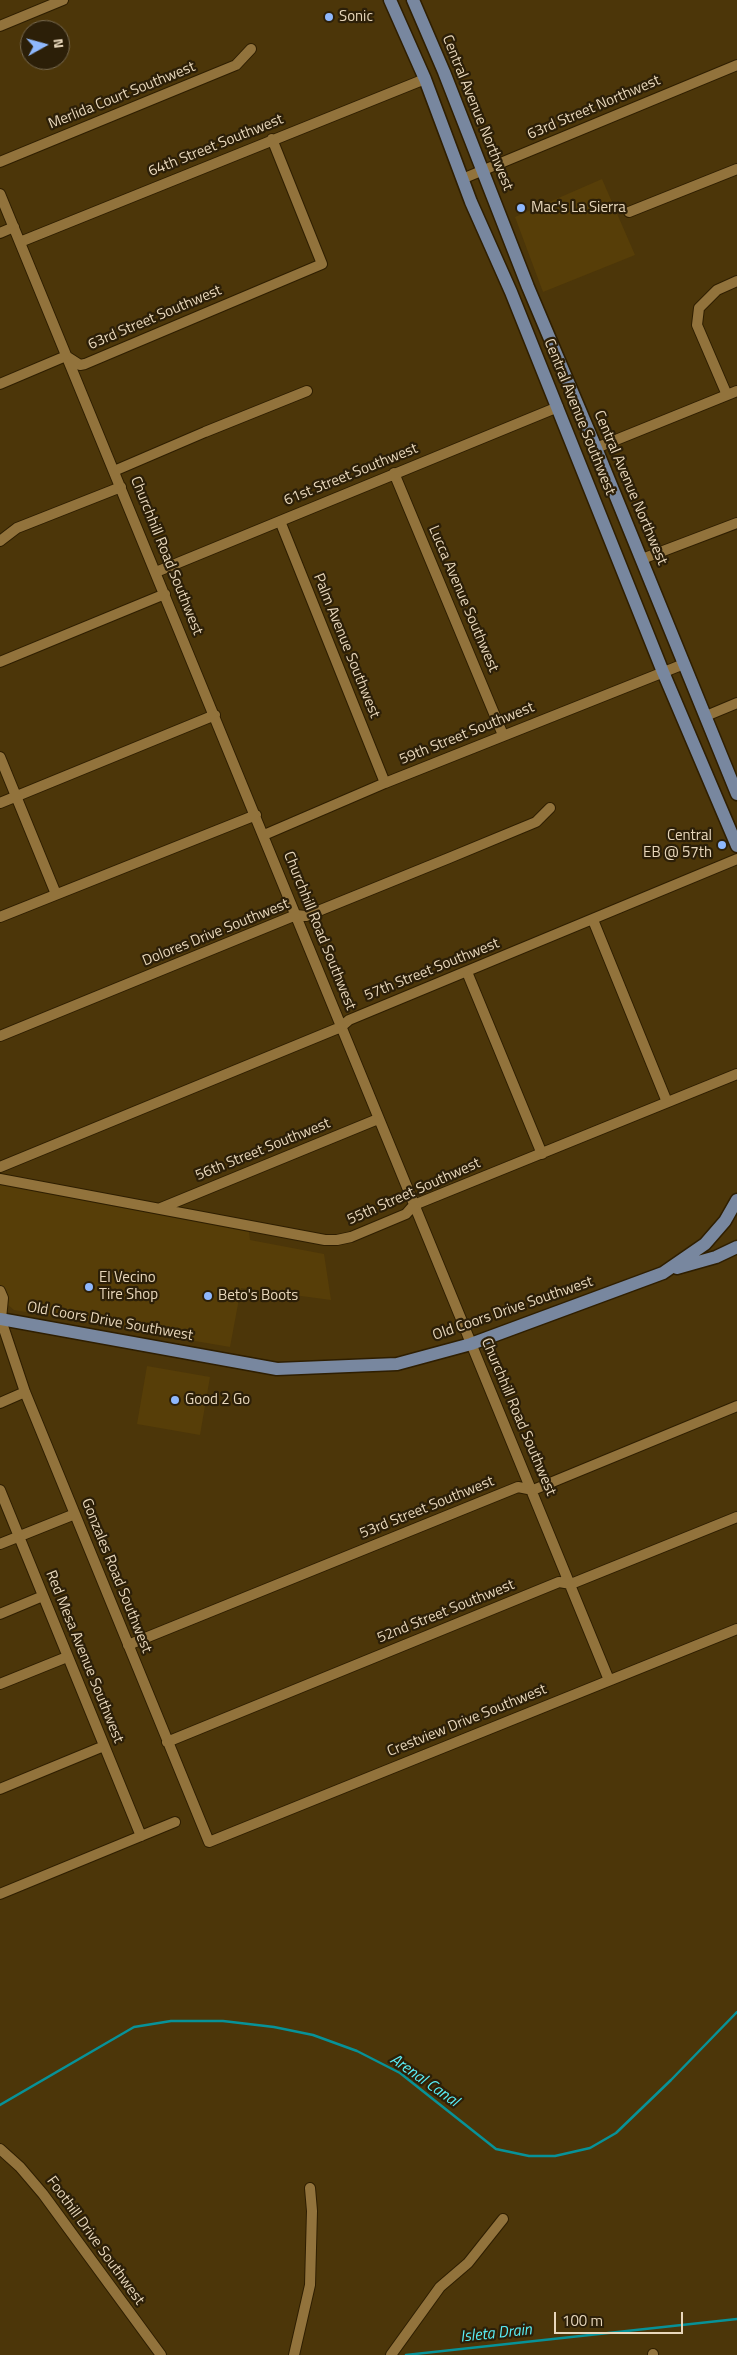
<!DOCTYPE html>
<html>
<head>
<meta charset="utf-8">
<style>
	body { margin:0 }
	#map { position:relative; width:737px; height:2355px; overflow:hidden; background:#4c3609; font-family:"Titillium Web",sans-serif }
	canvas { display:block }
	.north { position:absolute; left:20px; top:20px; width:50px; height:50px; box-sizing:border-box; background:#2c1f08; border:1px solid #776950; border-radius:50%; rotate:83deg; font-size:14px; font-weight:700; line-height:20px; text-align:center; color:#e8d7bb }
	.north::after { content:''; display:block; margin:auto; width:18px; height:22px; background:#8fb8fd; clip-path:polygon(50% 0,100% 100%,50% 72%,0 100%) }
	.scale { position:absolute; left:554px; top:2312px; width:129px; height:22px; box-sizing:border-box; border:2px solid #e8d7bb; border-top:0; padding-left:6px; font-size:15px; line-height:18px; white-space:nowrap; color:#e8d7bb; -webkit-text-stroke:4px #2c1f08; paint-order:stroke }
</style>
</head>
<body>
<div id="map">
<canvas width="737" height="2355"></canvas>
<div class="north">N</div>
<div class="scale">100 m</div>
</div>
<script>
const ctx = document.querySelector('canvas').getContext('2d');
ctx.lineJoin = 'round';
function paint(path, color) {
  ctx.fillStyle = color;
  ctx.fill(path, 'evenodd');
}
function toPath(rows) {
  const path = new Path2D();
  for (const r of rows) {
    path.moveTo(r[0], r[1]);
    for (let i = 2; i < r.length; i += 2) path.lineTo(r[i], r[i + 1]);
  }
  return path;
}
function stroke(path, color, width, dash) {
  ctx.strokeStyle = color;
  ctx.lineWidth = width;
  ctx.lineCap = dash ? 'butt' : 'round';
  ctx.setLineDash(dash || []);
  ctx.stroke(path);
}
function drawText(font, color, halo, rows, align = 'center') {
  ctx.font = font + ' "Titillium Web",sans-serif';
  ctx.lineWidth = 4.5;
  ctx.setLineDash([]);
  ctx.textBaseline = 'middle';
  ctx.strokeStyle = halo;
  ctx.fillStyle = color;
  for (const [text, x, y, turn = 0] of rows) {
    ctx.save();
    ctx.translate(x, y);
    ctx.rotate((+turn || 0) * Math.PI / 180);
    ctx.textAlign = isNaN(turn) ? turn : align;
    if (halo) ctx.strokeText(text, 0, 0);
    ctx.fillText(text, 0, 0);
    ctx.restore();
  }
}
paint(toPath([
	[602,179,635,255,543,292,515,217],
	[0,1185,249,1232,250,1240,324,1254,331,1300,241,1288,230,1347,14,1310,8,1305,0,1285],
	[147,1366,210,1377,200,1435,137,1424]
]), '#573e08');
stroke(toPath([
	[0,2105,134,2027,171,2021,223,2021,274,2027,313,2035,357,2051,400,2073,496,2149,529,2156,555,2156,590,2148,616,2133,671,2080,737,2012],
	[406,2355,737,2319]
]), '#079298', 2.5);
const minor = toPath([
	[0,26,63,0],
	[0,162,236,65,251,49],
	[462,179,737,65],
	[0,194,609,1680],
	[629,212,737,169],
	[0,233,14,227],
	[20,242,425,79],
	[0,384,66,356,80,365,85,364,322,264,272,139],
	[727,395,697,325,699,308,717,290,737,281],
	[596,448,737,391],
	[114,471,205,432,307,391],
	[394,473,503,735],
	[280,521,385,783],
	[0,541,17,528,121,487],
	[642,559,737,523],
	[156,572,558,407],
	[0,662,165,594],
	[706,716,737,703],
	[0,757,56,894],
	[0,803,215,715],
	[264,835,385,783,684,664],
	[0,917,256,815],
	[593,920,667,1102],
	[467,972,542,1154],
	[0,1036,296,915,306,916,449,858,536,822,550,808],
	[0,1167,341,1027,349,1020,737,859],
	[0,1179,325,1240,337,1240,351,1237,406,1214,414,1205,737,1074],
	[161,1208,378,1119],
	[0,1291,3,1298,1,1319],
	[0,1317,25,1392,209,1842,737,1629],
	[0,1403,25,1392],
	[0,1490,141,1836],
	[0,1544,75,1514],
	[0,1614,43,1596],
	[128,1645,518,1487,533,1490,737,1406],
	[0,1684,67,1657],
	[167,1742,559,1582,571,1584,737,1517],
	[0,1789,104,1746],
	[0,1894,175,1822],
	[0,2149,20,2167,43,2194,161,2355],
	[653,2354,653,2355],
	[294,2355,310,2285,312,2211,310,2188],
	[391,2355,440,2287,468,2263,503,2219]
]);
const major = toPath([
	[390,0,425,79,471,202,511,292,663,672,737,846],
	[413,0,444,72,528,287,596,448,737,794],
	[677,1268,716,1257,737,1247],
	[0,1319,277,1369,397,1364,471,1344,663,1273,705,1244,725,1221,737,1200]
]);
stroke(minor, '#2e1e01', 12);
stroke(major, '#2e1e01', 15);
stroke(minor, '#92733c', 10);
stroke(major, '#78879f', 12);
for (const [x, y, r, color] of [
	[329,17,5,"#8fb8fd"],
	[521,208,5,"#8fb8fd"],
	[722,845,5,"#8fb8fd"],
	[89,1287,5,"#8fb8fd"],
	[208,1296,5,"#8fb8fd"],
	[175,1400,5,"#8fb8fd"]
]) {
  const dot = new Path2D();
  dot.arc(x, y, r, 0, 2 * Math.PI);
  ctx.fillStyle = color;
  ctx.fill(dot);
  stroke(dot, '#2c1f08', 2);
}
drawText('15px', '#e8d7bb', '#2c1f08', [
	["Sonic",339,17],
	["Mac's La Sierra",531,208],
	["Central",712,836,"right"],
	["EB @ 57th",712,853,"right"],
	["El Vecino",99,1278],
	["Tire Shop",99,1295],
	["Beto's Boots",218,1296],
	["Good 2 Go",185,1400]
], 'left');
drawText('15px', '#e8d7bb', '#2c1f08', [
	["Merlida Court Southwest",122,96,-22],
	["63rd Street Northwest",594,108,-23],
	["Central Avenue Northwest",477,113,68],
	["64th Street Southwest",216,146,-22],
	["63rd Street Southwest",155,318,-23],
	["Central Avenue Southwest",579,417,68],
	["61st Street Southwest",351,475,-22],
	["Central Avenue Northwest",630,488,67],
	["Churchhill Road Southwest",166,556,68],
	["Lucca Avenue Southwest",463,599,67],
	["Palm Avenue Southwest",346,646,68],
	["59th Street Southwest",467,734,-22],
	["Churchhill Road Southwest",319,931,68],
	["Dolores Drive Southwest",216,933,-22],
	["57th Street Southwest",432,970,-22],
	["56th Street Southwest",263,1150,-22],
	["55th Street Southwest",414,1192,-24],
	["Old Coors Drive Southwest",513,1309,-19],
	["Old Coors Drive Southwest",110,1322,10],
	["Churchhill Road Southwest",518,1417,67],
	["53rd Street Southwest",427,1508,-22],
	["Gonzales Road Southwest",116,1576,68],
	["52nd Street Southwest",446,1612,-22],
	["Red Mesa Avenue Southwest",84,1657,68],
	["Crestview Drive Southwest",467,1721,-22],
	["Foothill Drive Southwest",95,2241,54]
]);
drawText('italic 16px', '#59eef6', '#2c1f08', [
	["Arenal Canal",424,2081,35],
	["Isleta Drain",496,2334,-6]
]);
</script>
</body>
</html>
